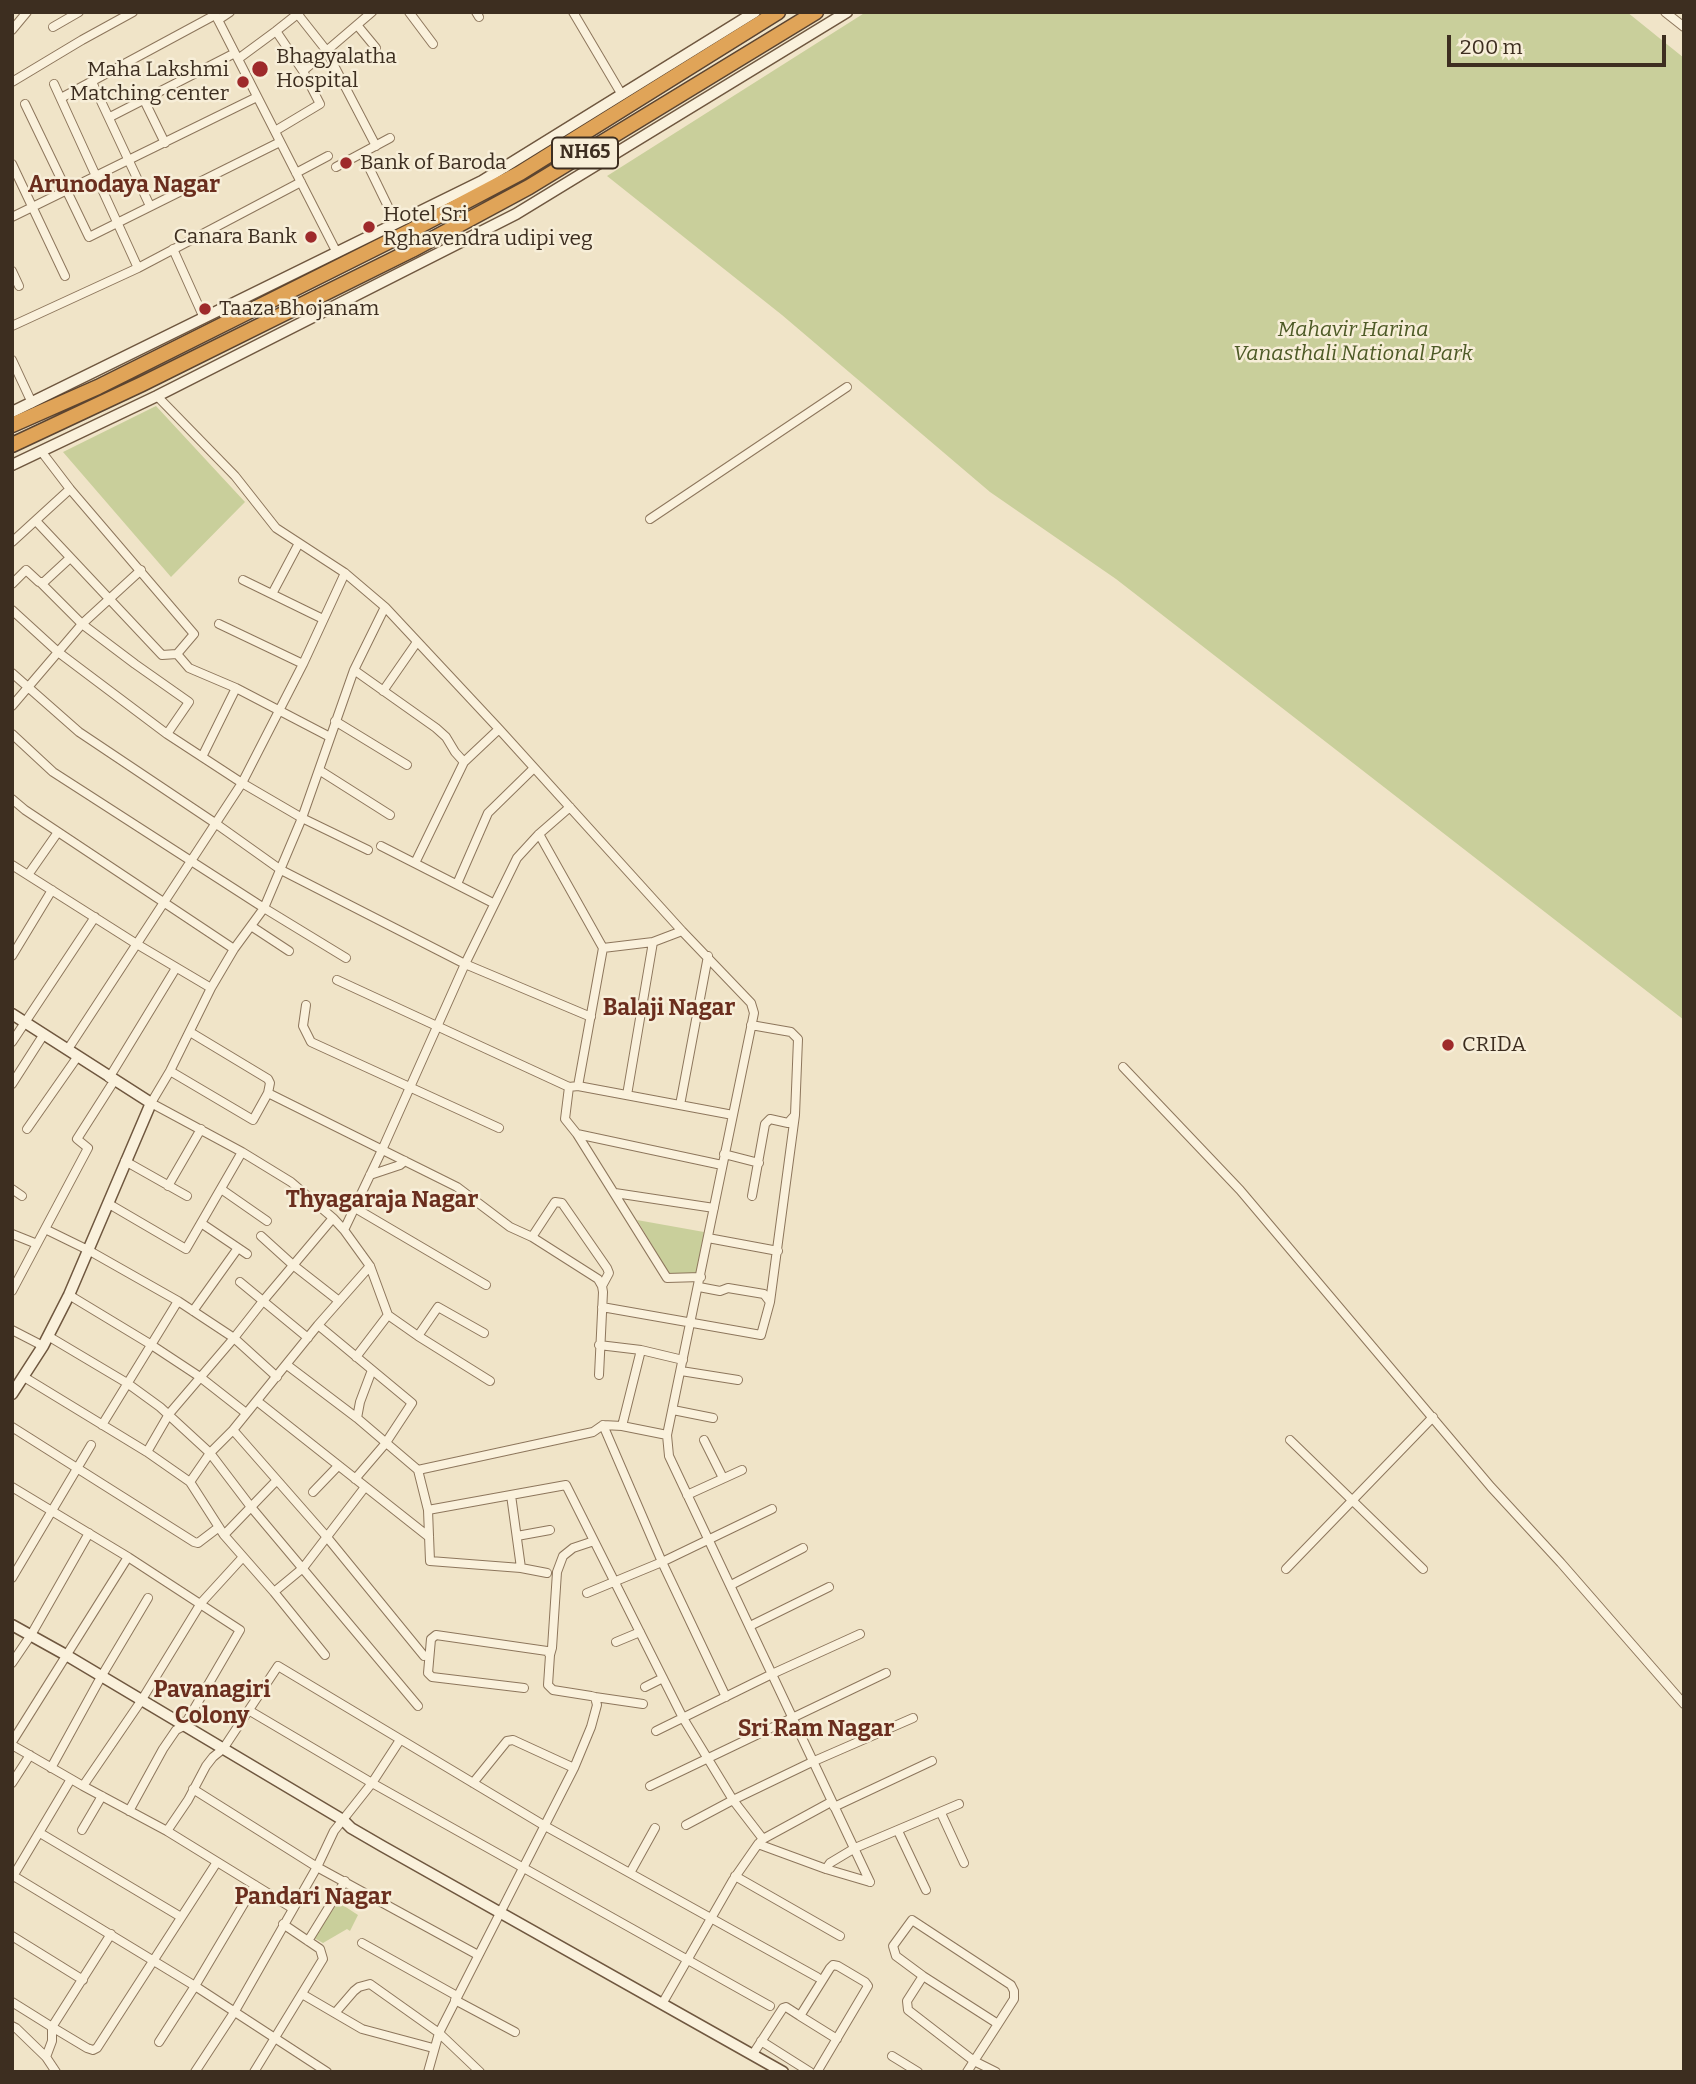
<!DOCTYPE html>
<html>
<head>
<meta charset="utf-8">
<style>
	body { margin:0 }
	#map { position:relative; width:1696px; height:2084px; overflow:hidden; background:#f0e4c8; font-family:Bitter,serif }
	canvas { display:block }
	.frame { position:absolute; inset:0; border:14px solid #3d2e20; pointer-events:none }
	.scale { position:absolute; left:1447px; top:35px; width:219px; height:32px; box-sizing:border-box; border:4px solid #3d2e20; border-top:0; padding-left:9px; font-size:21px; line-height:24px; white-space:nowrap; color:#3d2e20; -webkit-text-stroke:5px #f7eed8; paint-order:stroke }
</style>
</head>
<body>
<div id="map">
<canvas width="1696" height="2084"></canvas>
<div class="frame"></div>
<div class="scale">200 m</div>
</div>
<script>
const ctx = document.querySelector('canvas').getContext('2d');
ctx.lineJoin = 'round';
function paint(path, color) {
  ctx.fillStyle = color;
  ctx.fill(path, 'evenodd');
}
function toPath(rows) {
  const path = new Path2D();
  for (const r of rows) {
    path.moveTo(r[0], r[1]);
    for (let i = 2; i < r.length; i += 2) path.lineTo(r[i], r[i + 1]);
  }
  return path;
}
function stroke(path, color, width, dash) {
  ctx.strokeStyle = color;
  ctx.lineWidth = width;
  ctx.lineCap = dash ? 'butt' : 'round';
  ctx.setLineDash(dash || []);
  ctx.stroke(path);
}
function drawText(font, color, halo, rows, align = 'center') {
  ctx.font = font + ' Bitter,serif';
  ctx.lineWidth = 5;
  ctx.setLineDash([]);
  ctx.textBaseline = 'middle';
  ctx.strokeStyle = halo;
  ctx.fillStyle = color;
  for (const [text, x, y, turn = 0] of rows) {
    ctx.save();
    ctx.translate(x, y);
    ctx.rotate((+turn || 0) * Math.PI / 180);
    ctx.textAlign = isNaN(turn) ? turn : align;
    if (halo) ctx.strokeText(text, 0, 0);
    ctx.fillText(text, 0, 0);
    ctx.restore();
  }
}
paint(toPath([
	[866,12,1627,12,1684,58,1684,1020,1116,579,990,492,782,315,607,176],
	[156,406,245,502,171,577,63,452],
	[637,1220,704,1232,696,1274,670,1275],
	[338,1902,358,1915,350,1931,347,1929,323,1943,314,1938]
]), '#c9cf9b');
const street = toPath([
	[214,12,337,253],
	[296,12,326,50,376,146],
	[409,12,433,44],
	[476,12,479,17],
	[573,12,622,95],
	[1665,12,1684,27],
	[218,20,230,12],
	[357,25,376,48],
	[53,27,79,12],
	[12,30,27,12],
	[238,59,276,31,300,12],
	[303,71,372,12],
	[12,82,82,40,133,12],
	[92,82,150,206],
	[54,84,138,268],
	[61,98,215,15],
	[144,100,165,143],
	[25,104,89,237,280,142],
	[110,117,235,53],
	[275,131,320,104,303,71,276,31],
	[362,153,396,223],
	[12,164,65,276],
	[336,167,390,138],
	[296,173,328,156],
	[12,217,257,97],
	[173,249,204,318],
	[12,271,19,286],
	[12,326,138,268,301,182],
	[12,360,32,403],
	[157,396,235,476,276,528,345,573,385,607,499,729,682,931,751,1003,754,1013,667,1435,669,1456,870,1882],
	[650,519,847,387],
	[36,521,162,655,177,654,194,634,70,489,41,451],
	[12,542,70,489],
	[243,580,323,619],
	[41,583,82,624,135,664,189,702,167,734],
	[12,584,26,570,39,582,44,582,70,558],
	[272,594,299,543],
	[385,607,354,670,302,818,264,908,234,949,211,988,170,1071,151,1103,242,1152,291,1182,333,1218,344,1230,370,1266,388,1315,418,1336,490,1381],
	[12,610,58,652,167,734,242,783,302,818,368,850],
	[219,624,303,664],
	[177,654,189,668,236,688,330,737],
	[354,670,436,728,446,737,455,752,464,762],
	[12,673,79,732,215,823,281,870,465,964,591,1017],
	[383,691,417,642],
	[12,706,82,624,141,570],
	[335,721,407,765],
	[12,734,53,772,264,908,346,958],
	[202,757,236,688],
	[319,770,390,815],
	[12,799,25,810,234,949],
	[539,834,603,948,578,1086],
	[381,846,493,903],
	[415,863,464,762,499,729],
	[12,865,135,943,211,988],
	[28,875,58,832],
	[457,884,488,813,534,768],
	[251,926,289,951],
	[603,948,653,942],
	[12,956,52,890],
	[337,980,569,1087,578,1086,733,1115],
	[306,1005,303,1026,311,1042,499,1128],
	[751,1025,791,1032,798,1039,795,1115,788,1123,770,1119,765,1124,752,1196],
	[190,1032,268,1079,270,1083,268,1093],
	[12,1042,95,917],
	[68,1049,242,783,303,664,345,573],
	[1123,1067,1240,1190,1491,1487,1561,1563,1684,1704],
	[170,1071,253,1120,268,1093,457,1187,510,1227,532,1237,598,1279,602,1286,603,1292,599,1375],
	[109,1078,176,968],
	[12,1084,44,1034],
	[569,1087,565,1119,577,1134,722,1165],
	[627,1095,653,942,682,931],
	[680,1105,708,956],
	[27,1129,78,1056],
	[577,1134,667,1278,701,1277],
	[724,1154,759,1163],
	[125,1161,187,1196],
	[370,1175,400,1165,405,1161],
	[168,1186,201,1129],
	[12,1189,22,1196],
	[221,1189,267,1221],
	[615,1193,714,1208],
	[109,1204,186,1249,242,1152],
	[355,1208,486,1285],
	[201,1223,247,1254],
	[45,1229,88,1250,178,1301,234,1338,277,1377],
	[344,1230,382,1150,465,964,517,858,539,834,570,807],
	[12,1234,37,1244],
	[261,1236,293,1265,339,1301],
	[532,1237,555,1202,562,1203,607,1268,609,1273,602,1286],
	[708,1238,778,1251],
	[240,1282,308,1338],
	[12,1291,88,1148,77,1139,114,1081],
	[69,1295,150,1344,200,1377,246,1413],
	[770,1302,795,1115],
	[602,1307,761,1335,770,1302,764,1294,728,1288,720,1291,699,1287],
	[193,1311,238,1248],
	[318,1325,412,1403,385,1444,355,1479],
	[12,1330,43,1346],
	[48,1336,127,1383,160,1407,210,1453,251,1507,418,1706],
	[418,1336,438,1307,484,1333],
	[599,1345,641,1350,683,1360],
	[356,1357,388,1315],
	[287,1365,357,1418,418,1470,428,1510,430,1561,521,1568,547,1573],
	[681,1371,738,1380],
	[24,1377,147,1452,190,1482,224,1535,274,1592,325,1655],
	[257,1401,429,1537],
	[673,1410,713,1418],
	[357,1418,360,1402,372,1370],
	[102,1425,178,1301],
	[603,1425,622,1426,667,1435],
	[622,1426,641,1350],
	[12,1427,194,1542,198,1543,219,1527],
	[233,1430,326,1536,424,1656],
	[704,1440,723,1478],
	[1290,1440,1423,1569],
	[147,1452,169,1414,234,1338,263,1301,333,1218],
	[418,1470,593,1432,603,1425,662,1562,726,1697],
	[190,1482,210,1453,233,1430,318,1325,370,1266],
	[12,1487,128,1557,240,1630,184,1726,176,1730,163,1749,129,1811],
	[313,1492,338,1466],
	[511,1495,521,1568],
	[687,1495,742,1470],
	[428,1510,566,1485,683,1718,733,1800,763,1839],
	[224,1535,277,1480],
	[517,1536,550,1530],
	[1286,1569,1433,1417],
	[12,1578,91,1445],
	[731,1585,803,1548],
	[274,1592,303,1568,365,1487],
	[587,1593,662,1562,772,1509],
	[750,1626,829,1587],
	[616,1642,640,1632],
	[550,1655,552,1648,557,1572,563,1556,573,1548,594,1541],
	[12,1663,31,1635,89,1533],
	[645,1687,663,1678],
	[595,1697,643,1704],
	[250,1711,372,1783,770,2006],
	[656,1731,772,1674,860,1634],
	[12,1742,128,1557],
	[12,1745,71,1779],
	[51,1768,101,1677,148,1598],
	[12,1783,30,1755],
	[473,1783,507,1741,513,1740,574,1768],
	[83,1786,167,1831,292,1908],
	[650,1786,886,1673],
	[193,1789,317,1867,478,1955],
	[834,1807,932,1761],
	[941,1813,964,1863],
	[686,1825,733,1800,812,1762,913,1718],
	[82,1830,102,1796],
	[167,1831,188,1800,206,1766,213,1757,223,1749,278,1666,545,1826,817,1977],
	[898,1831,926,1890],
	[40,1833,181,1917],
	[758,1844,826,1869,870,1882],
	[826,1869,830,1863,855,1848,959,1804],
	[630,1873,655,1828],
	[12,1875,195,1986,327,2072],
	[735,1876,840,1936],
	[12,1878,71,1779,83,1786,141,1701,201,1603,243,1557],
	[12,1936,83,1980],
	[308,1941,345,1881],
	[362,1943,457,1996],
	[923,1976,907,2001,908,2010,974,2061,996,2072],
	[302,1994,362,2029,433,2048],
	[455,2000,515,2032],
	[12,2002,52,2027,111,1934],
	[662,2004,733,1880,758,1844,763,1839,831,1802],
	[335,2013,354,1991,359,1987,370,1984,439,2033,480,2072],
	[800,2016,837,2039],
	[12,2026,16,2028,46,2057],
	[52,2027,87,2048,93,2050,97,2048,217,1862],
	[52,2027,52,2041,46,2057,56,2072],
	[761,2041,810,2072],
	[159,2042,195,1986,255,1885],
	[753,2054,783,2008,786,2007,800,2016,830,1968,833,1965,838,1966,865,1982,868,1986,817,2072],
	[892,2056,918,2072],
	[195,2072,235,2011,317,1867,334,1831,372,1783,400,1740],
	[254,2072,323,1959,320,1949,283,1924],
	[428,2072,439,2033,574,1768,591,1727,597,1705,595,1697,591,1696,553,1690,548,1685,550,1655,547,1651,436,1635,431,1639,428,1673,432,1677,524,1688],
	[967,2072,974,2061,998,2024,1014,1999,1014,1991,1011,1985,912,1920,893,1946,896,1956,923,1976,998,2024]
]);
const secondary = toPath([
	[12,412,482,181,755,12],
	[12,465,157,396,516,214,847,12],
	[12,1014,151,1103,69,1295,43,1346,12,1394],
	[12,1625,66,1655,343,1820,351,1828,382,1846,783,2072]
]);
const highway = toPath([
	[12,425,98,387,412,230,520,173,778,12],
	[12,445,142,384,412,250,479,214,529,187,816,12]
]);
stroke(street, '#8d765c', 10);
stroke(secondary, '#6f573f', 13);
stroke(highway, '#5b4430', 17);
stroke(street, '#faf1dc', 8);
stroke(secondary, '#faf1dc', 10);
stroke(highway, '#e0a458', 14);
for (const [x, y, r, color] of [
	[260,69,9,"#9e2a2b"],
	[243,82,7,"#9e2a2b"],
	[346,163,7,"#9e2a2b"],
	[369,227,7,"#9e2a2b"],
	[311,237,7,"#9e2a2b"],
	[205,309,7,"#9e2a2b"],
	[1448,1045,7,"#9e2a2b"]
]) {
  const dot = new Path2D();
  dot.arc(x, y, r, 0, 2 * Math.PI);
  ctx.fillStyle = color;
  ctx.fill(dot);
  stroke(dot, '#f7eed8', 2.5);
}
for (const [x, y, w] of [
	[585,153,66]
]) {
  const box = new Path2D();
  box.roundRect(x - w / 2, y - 15.5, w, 31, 5);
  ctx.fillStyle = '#f7eed8';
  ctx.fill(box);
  stroke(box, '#3d2e20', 2);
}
drawText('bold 19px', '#3d2e20', null, [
	["NH65",585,153]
]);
drawText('21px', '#3d2e20', '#f7eed8', [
	["Bhagyalatha",276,57],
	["Hospital",276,81],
	["Maha Lakshmi",229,70,"right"],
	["Matching center",229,94,"right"],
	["Bank of Baroda",360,163],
	["Hotel Sri",383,215],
	["Rghavendra udipi veg",383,239],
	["Canara Bank",297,237,"right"],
	["Taaza Bhojanam",219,309],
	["CRIDA",1462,1045]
], 'left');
drawText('italic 21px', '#4d5a26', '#f7eed8', [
	["Mahavir Harina",1353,330],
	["Vanasthali National Park",1353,354]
]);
drawText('bold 23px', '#6b2e1e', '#f7eed8', [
	["Arunodaya Nagar",124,186],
	["Balaji Nagar",669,1009],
	["Thyagaraja Nagar",382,1201],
	["Pavanagiri",212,1691],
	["Colony",212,1717],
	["Sri Ram Nagar",816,1730],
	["Pandari Nagar",313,1898]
]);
</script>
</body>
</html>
